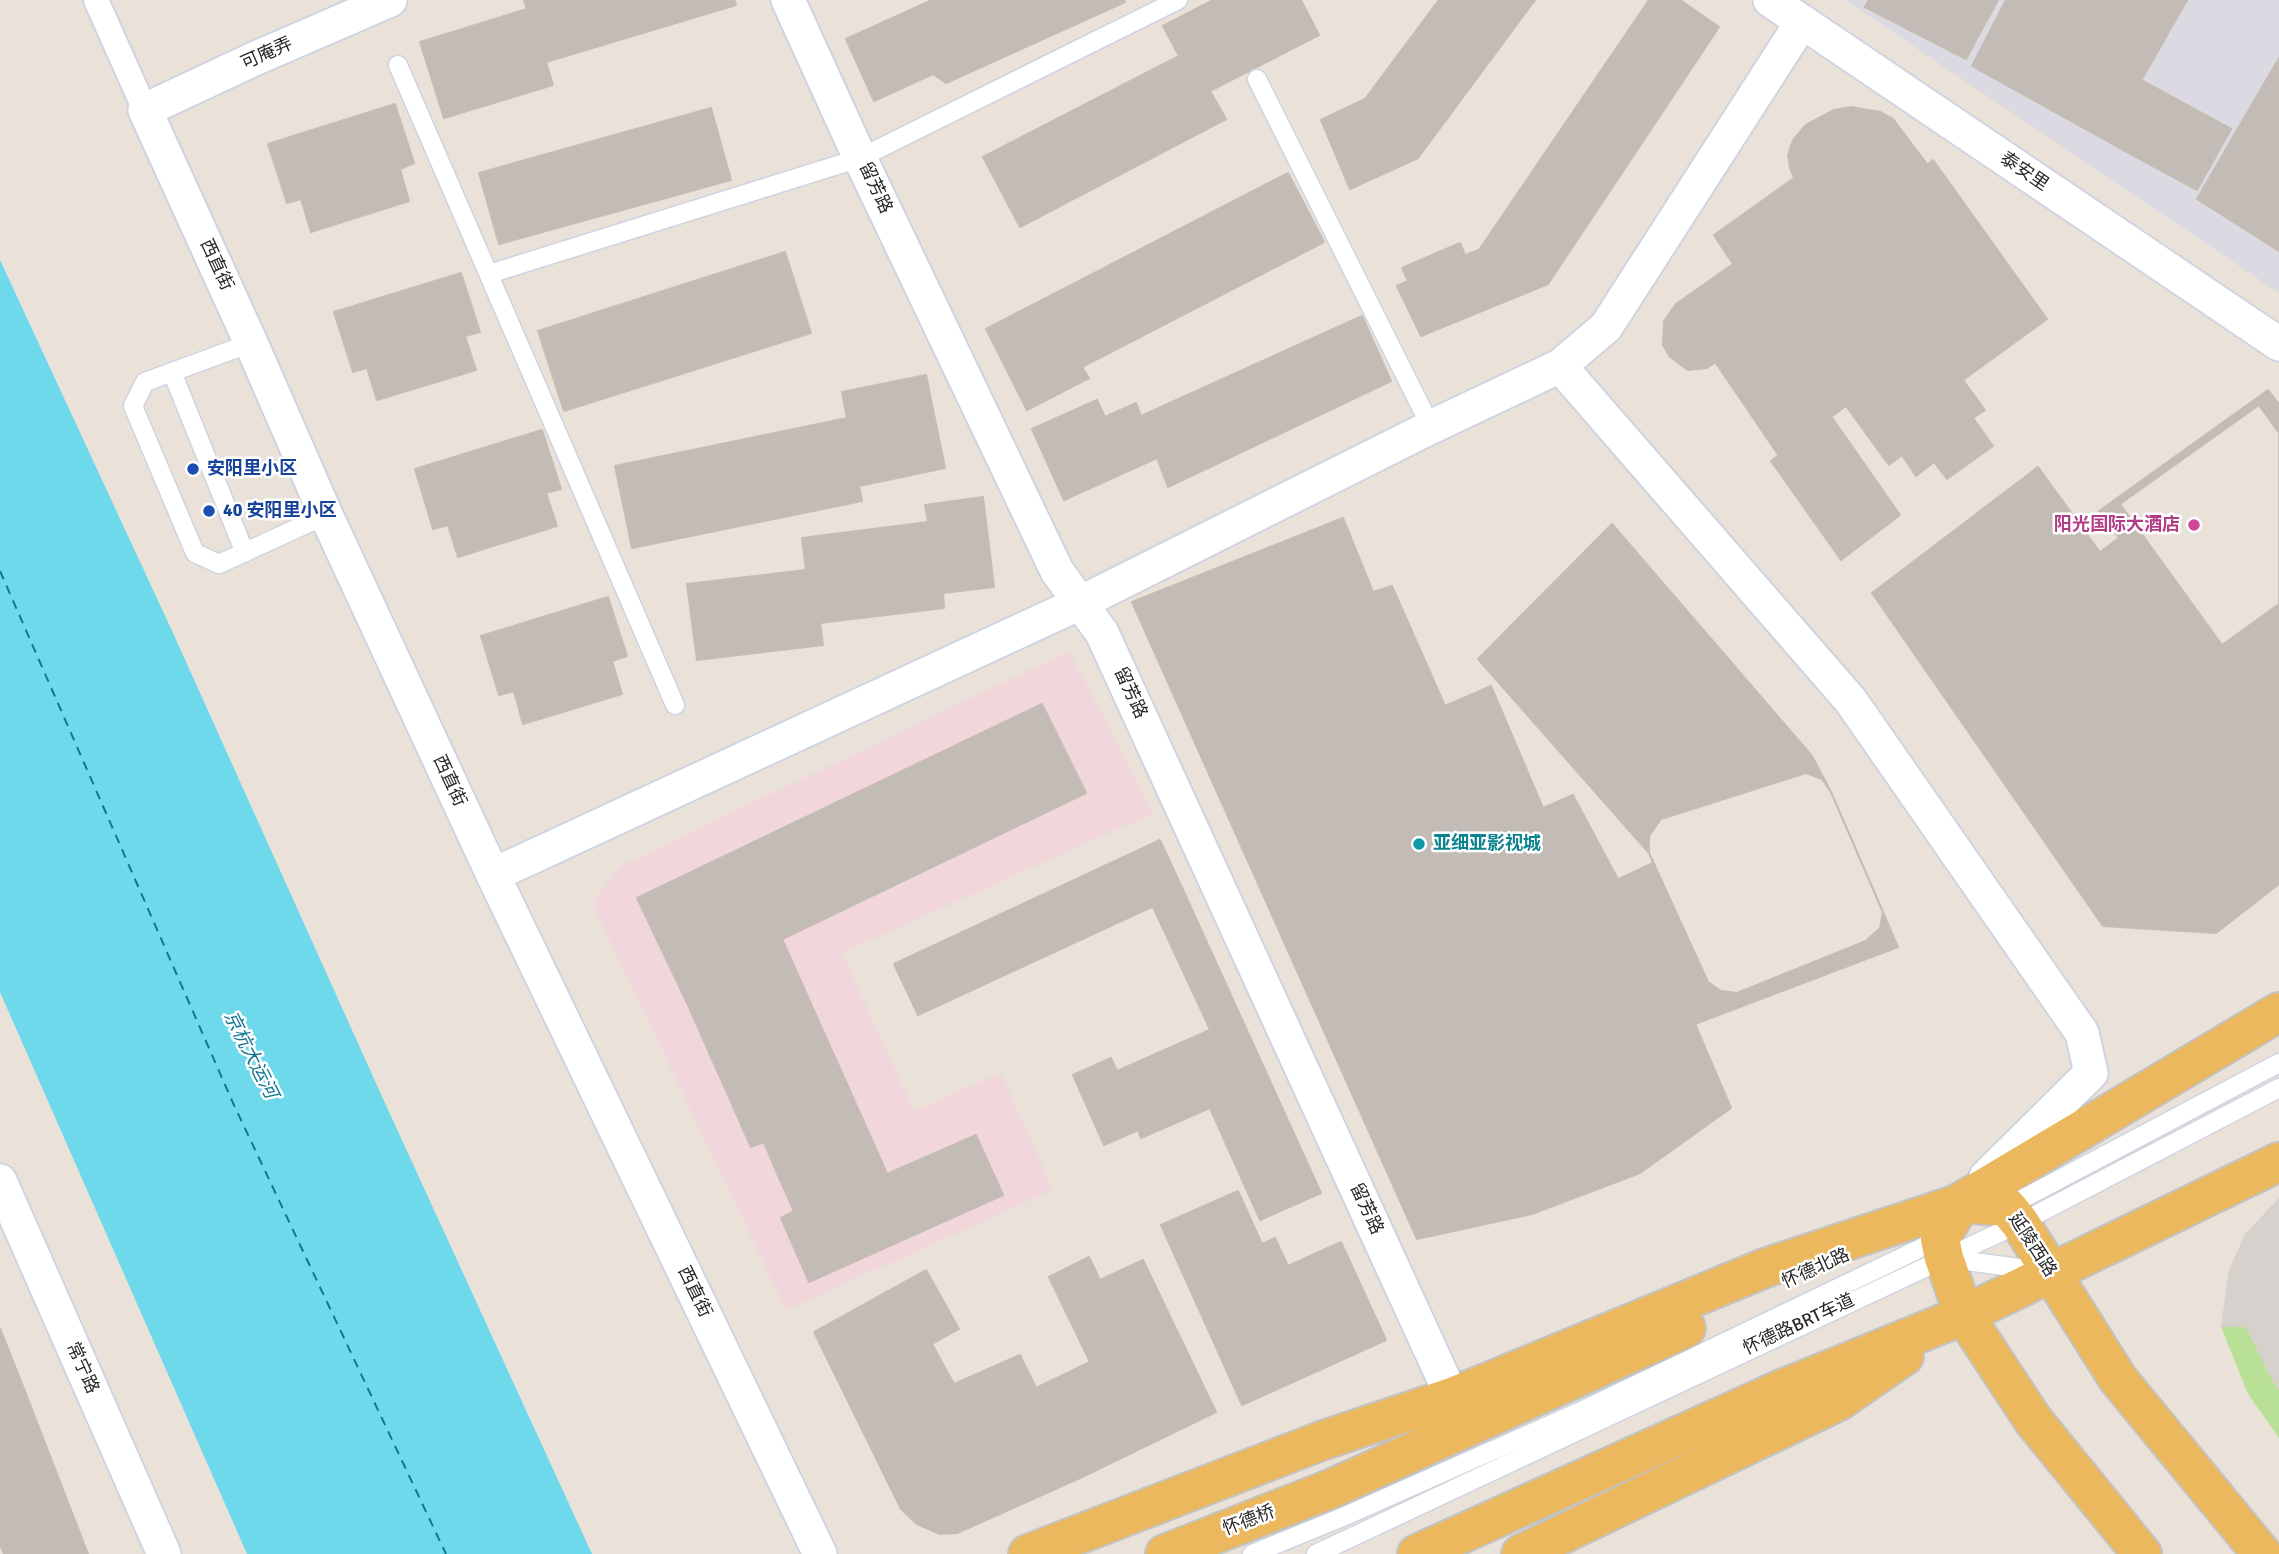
<!DOCTYPE html>
<html>
<head>
<meta charset="utf-8">
<style>
	body { margin:0 }
	canvas { display:block; background:#eae1d9 }
</style>
</head>
<body>
<canvas width="2279" height="1554"></canvas>
<script>
const ctx = document.querySelector('canvas').getContext('2d');
ctx.lineJoin = 'round';
function paint(path, color) {
  ctx.fillStyle = color;
  ctx.fill(path, 'evenodd');
}
function toPath(rows) {
  const path = new Path2D();
  for (const r of rows) {
    path.moveTo(r[0], r[1]);
    for (let i = 2; i < r.length; i += 2) path.lineTo(r[i], r[i + 1]);
  }
  return path;
}
function stroke(path, color, width, dash) {
  ctx.strokeStyle = color;
  ctx.lineWidth = width;
  ctx.lineCap = dash ? 'butt' : 'round';
  ctx.setLineDash(dash || []);
  ctx.stroke(path);
}
function drawText(font, color, halo, rows, align = 'center') {
  ctx.font = font + ' Signika,"Noto Sans SC",sans-serif';
  ctx.lineWidth = 5;
  ctx.setLineDash([]);
  ctx.textBaseline = 'middle';
  ctx.strokeStyle = halo;
  ctx.fillStyle = color;
  for (const [text, x, y, turn = 0] of rows) {
    ctx.save();
    ctx.translate(x, y);
    ctx.rotate((+turn || 0) * Math.PI / 180);
    ctx.textAlign = isNaN(turn) ? turn : align;
    if (halo) ctx.strokeText(text, 0, 0);
    ctx.fillText(text, 0, 0);
    ctx.restore();
  }
}
paint(toPath([
	[1845,0,2279,0,2279,293]
]), '#dbdae2');
paint(toPath([
	[1069,651,1153,813,842,953,914,1111,1001,1073,1053,1190,786,1310,592,903,619,867]
]), '#f1d6db');
paint(toPath([
	[2221,1327,2246,1327,2271,1378,2279,1390,2279,1438,2248,1394]
]), '#b9e097');
paint(toPath([
	[2279,1198,2279,1390,2271,1378,2246,1327,2221,1327,2229,1270,2245,1234]
]), '#d6d1cc');
paint(toPath([
	[0,260,173,633,384,1101,592,1554,247,1554,0,992]
]), '#6ed9ea');
stroke(toPath([
	[0,571,233,1103,446,1554]
]), '#117793', 2, [9, 7]);
const building = toPath([
	[524,0,734,0,736,5,546,62,553,85,444,118,420,42,527,9,524,0],
	[932,0,1124,0,1125,2,946,83,933,74,874,101,846,39,932,0],
	[1213,0,1301,0,1319,35,1210,91,1226,119,1020,227,983,157,1179,56,1163,26,1213,0],
	[1439,0,1535,0,1418,158,1350,189,1321,120,1365,99,1439,0],
	[1649,0,1680,0,1719,27,1548,284,1421,336,1397,286,1408,281,1402,268,1460,243,1465,255,1479,250,1649,0],
	[1869,0,1998,0,1966,59,1865,7,1869,0],
	[2006,0,2187,0,2107,141,1972,66,2006,0],
	[2279,58,2279,251,2197,199,2279,58],
	[2141,80,2231,129,2197,190,2107,141,2141,80],
	[395,104,414,163,400,169,409,201,311,232,301,199,287,203,268,144,395,104],
	[1851,107,1880,112,1893,119,1927,164,1924,167,1890,121,1855,146,1839,123,1808,146,1821,164,1717,240,1714,235,1794,178,1790,168,1788,155,1793,140,1806,125,1834,110,1851,107],
	[711,108,731,180,499,244,479,173,711,108],
	[1890,121,1924,167,1933,160,2047,319,1963,380,1985,410,1973,418,1993,446,1947,479,1934,462,1916,476,1902,455,1889,465,1846,406,1779,456,1707,350,1692,362,1679,343,1696,331,1679,305,1735,267,1717,240,1821,164,1808,146,1839,123,1855,146,1890,121],
	[1288,173,1324,242,1082,367,1089,378,1027,410,986,329,1288,173],
	[785,252,811,333,564,411,538,331,785,252],
	[1733,264,1735,267,1679,305,1696,331,1679,343,1692,362,1707,350,1716,362,1707,368,1688,370,1670,357,1663,345,1664,321,1676,304,1733,264],
	[461,273,480,332,465,336,476,370,377,400,367,368,353,372,334,312,461,273],
	[1362,316,1391,381,1168,487,1157,458,1064,500,1032,429,1097,400,1105,417,1136,403,1141,416,1362,316],
	[926,375,945,468,859,486,862,501,632,548,615,466,847,418,842,392,926,375],
	[2268,390,2279,404,2279,614,2215,660,2192,629,2168,646,2100,552,2119,538,2099,511,2268,390],
	[2259,405,2279,433,2279,604,2222,645,2120,504,2259,405],
	[1831,416,1900,515,1841,560,1771,461,1831,416],
	[542,430,561,489,546,493,557,526,458,557,448,525,433,529,415,469,542,430],
	[2038,467,2168,646,2192,629,2215,660,2279,614,2279,884,2216,933,2103,926,1872,593,2038,467],
	[983,497,994,587,943,593,944,608,820,623,823,645,697,660,687,584,806,570,802,538,928,522,925,505,983,497],
	[1343,518,1373,592,1392,586,1445,706,1491,686,1543,808,1573,795,1695,1024,1731,1108,1640,1173,1532,1214,1417,1239,1132,602,1343,518],
	[1612,524,1812,756,1831,792,1898,947,1695,1024,1617,880,1653,863,1649,853,1478,659,1612,524],
	[608,597,627,656,612,661,622,694,523,724,514,691,499,695,481,636,608,597],
	[1042,704,1086,793,691,983,699,998,687,1003,637,898,1042,704],
	[1806,773,1822,779,1831,792,1883,912,1880,928,1866,941,1737,993,1721,991,1708,982,1649,853,1649,836,1661,819,1806,773],
	[1160,840,1184,892,918,1015,894,964,1160,840],
	[1184,892,1321,1193,1260,1220,1210,1108,1219,1104,1214,1092,1235,1083,1153,907,1184,892],
	[782,939,868,1131,776,1171,764,1142,751,1147,687,1003,699,998,691,983,782,939],
	[1212,1029,1235,1083,1214,1092,1219,1104,1141,1138,1138,1130,1104,1145,1073,1075,1111,1058,1117,1071,1212,1029],
	[868,1131,887,1174,976,1135,1003,1195,809,1282,781,1218,794,1211,776,1171,868,1131],
	[1238,1191,1262,1244,1275,1238,1288,1266,1341,1242,1386,1340,1242,1405,1161,1225,1238,1191],
	[1089,1257,1100,1280,1143,1260,1216,1412,1080,1478,1036,1388,1090,1362,1049,1277,1089,1257],
	[926,1270,959,1329,932,1344,954,1384,1020,1355,1080,1478,957,1533,940,1534,917,1524,901,1509,814,1332,926,1270],
	[0,1328,26,1394,0,1404,0,1328],
	[26,1394,88,1554,4,1554,0,1544,0,1404,26,1394]
]);
paint(building, '#c2bbb6');
stroke(building, '#c5bcb3', 2);
const service = toPath([
	[398,65,675,705],
	[1257,79,1431,427],
	[489,274,860,158,1178,0],
	[251,343,145,382,133,406,195,553,219,564,326,515],
	[172,372,245,553],
	[2005,1208,2279,1063],
	[1944,1258,2041,1271],
	[1252,1554,1345,1516,1579,1412,1942,1238],
	[1316,1554,2020,1223,2279,1088]
]);
const pedestrian = toPath([
	[96,0,145,110]
]);
const minor = toPath([
	[390,0,254,59,145,110,251,343,326,515,493,875,820,1554],
	[788,0,860,158,1057,571,1102,633,1452,1397],
	[1770,0,2279,344],
	[1560,366,1851,701,2082,1033,2091,1073,1986,1177],
	[493,875,1080,603,1431,427,1560,366,1606,327,1802,22],
	[0,1181,164,1554]
]);
const primary = toPath([
	[1961,1203,1940,1239,1944,1258,1964,1315,2033,1420,2142,1554],
	[1954,1206,2279,1012],
	[1028,1554,1321,1441,1452,1397,1765,1268,1961,1203,2007,1207,2020,1223,2118,1379,2262,1554],
	[1165,1554,1333,1488,1686,1328],
	[1417,1554,1782,1389,1964,1315,2279,1162],
	[1521,1554,1839,1401,1904,1356]
]);
stroke(service, '#cfd4e1', 21);
stroke(pedestrian, '#cfd4e1', 28);
stroke(minor, '#cfd4e1', 37);
stroke(primary, '#c3c3c3', 42);
stroke(service, '#fff', 18);
stroke(pedestrian, '#fff', 24);
stroke(minor, '#fff', 33);
stroke(primary, '#ecb85d', 38);
for (const [x, y, r, color] of [
	[193,469,7,"#1a4fb4"],
	[209,511,7,"#1a4fb4"],
	[2194,525,7,"#d1479c"],
	[1419,844,7,"#0f9aa8"]
]) {
  const dot = new Path2D();
  dot.arc(x, y, r, 0, 2 * Math.PI);
  ctx.fillStyle = color;
  ctx.fill(dot);
  stroke(dot, '#fff', 2.5);
}
drawText('18px', '#282828', '#fff', [
	["可庵弄",267,54,-24],
	["泰安里",2024,172,34],
	["留芳路",875,188,65],
	["西直街",216,265,65],
	["留芳路",1130,693,65],
	["西直街",449,781,65],
	["留芳路",1366,1209,65],
	["延陵西路",2032,1245,57],
	["怀德北路",1816,1269,-24],
	["西直街",694,1292,64],
	["怀德路BRT车道",1799,1325,-25],
	["常宁路",82,1368,66],
	["怀德桥",1249,1521,-21]
]);
drawText('bold 18px', '#164399', '#fff', [
	["安阳里小区",207,469],
	["40 安阳里小区",223,511]
], 'left');
drawText('bold 18px', '#b23c85', '#fff', [
	["阳光国际大酒店",2180,525]
], 'right');
drawText('bold 18px', '#0d838f', '#fff', [
	["亚细亚影视城",1433,844]
], 'left');
drawText('italic 19px', '#117793', '#fff', [
	["京杭大运河",250,1055,63]
]);
</script>
</body>
</html>
